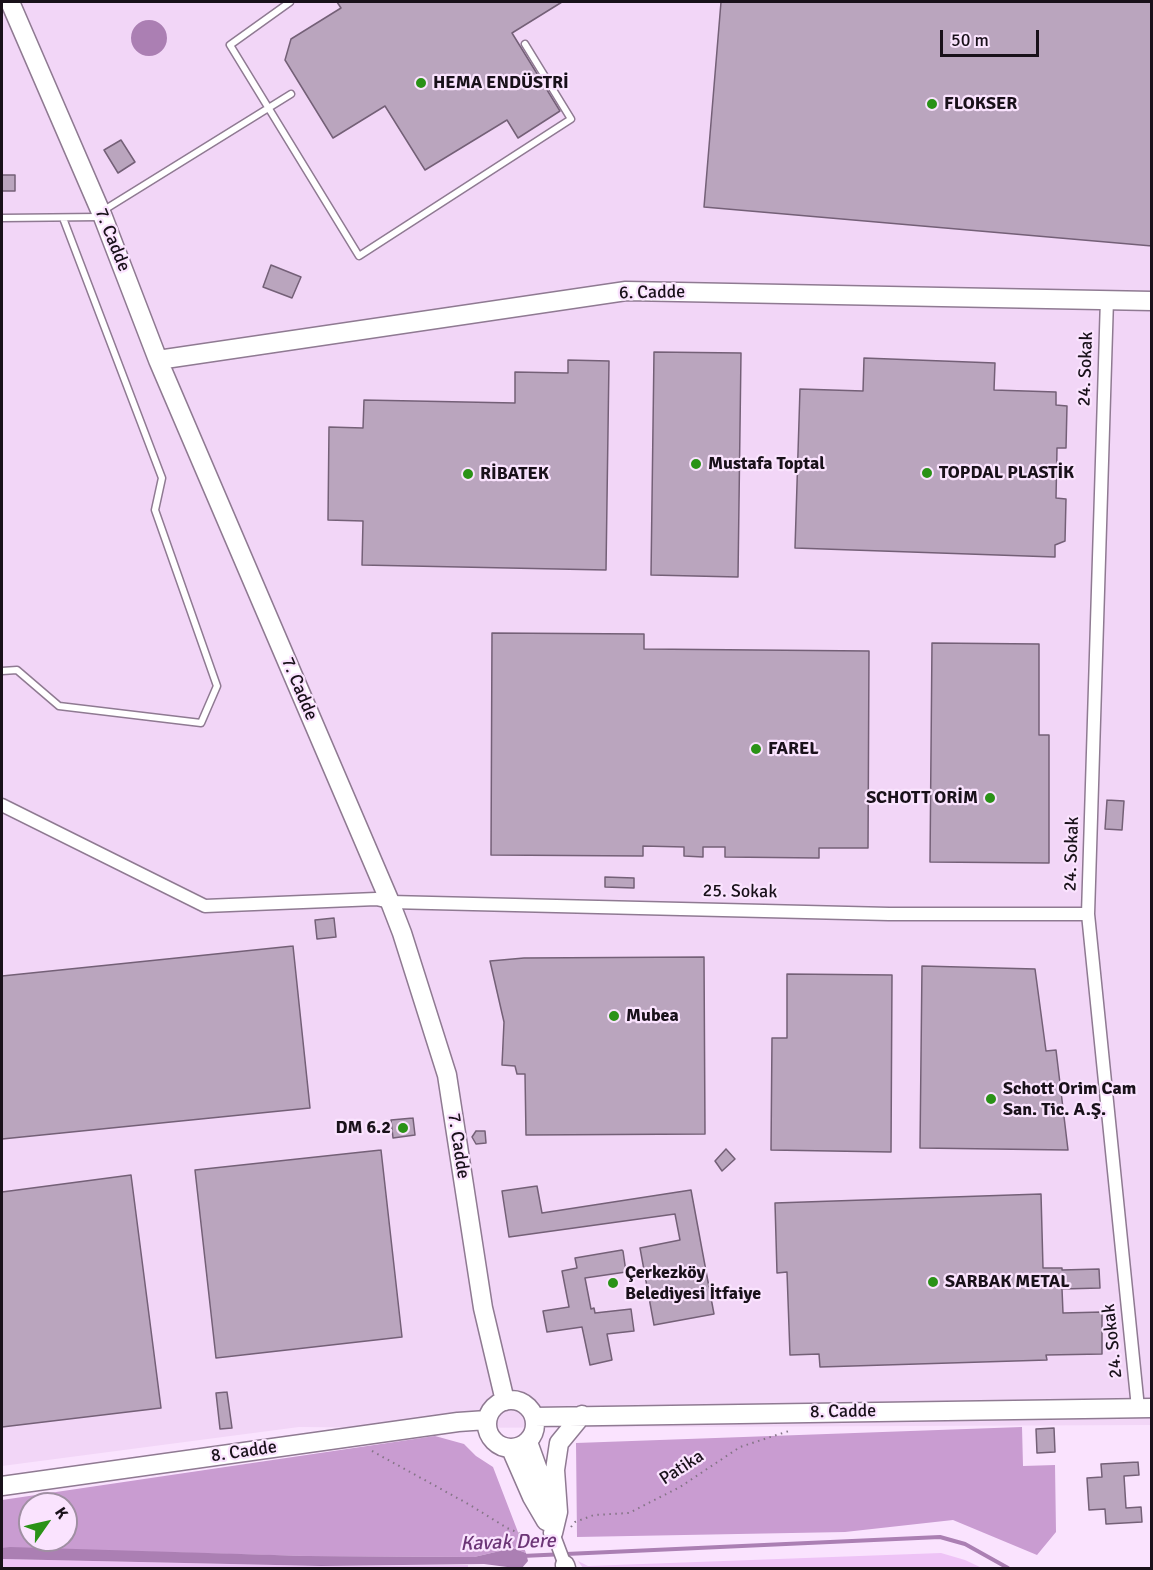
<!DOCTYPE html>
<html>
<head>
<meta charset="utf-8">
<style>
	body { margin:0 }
	#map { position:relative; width:1153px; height:1570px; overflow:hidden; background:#fae3fe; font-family:Signika,sans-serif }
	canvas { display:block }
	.frame { position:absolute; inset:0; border:3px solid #19111a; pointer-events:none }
	.north { position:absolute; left:18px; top:1492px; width:60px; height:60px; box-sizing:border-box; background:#fae3fe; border:2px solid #a08fa3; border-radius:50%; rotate:56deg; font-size:16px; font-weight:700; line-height:24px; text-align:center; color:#19111a }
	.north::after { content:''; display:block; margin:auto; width:21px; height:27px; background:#2a9217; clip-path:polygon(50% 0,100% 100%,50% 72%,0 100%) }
	.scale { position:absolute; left:940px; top:30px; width:99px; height:27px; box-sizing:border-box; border:3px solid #19111a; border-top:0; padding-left:8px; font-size:18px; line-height:21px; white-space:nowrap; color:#19111a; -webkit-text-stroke:4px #fae3fe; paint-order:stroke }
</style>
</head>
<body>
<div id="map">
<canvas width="1153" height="1570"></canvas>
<div class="frame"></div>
<div class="north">K</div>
<div class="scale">50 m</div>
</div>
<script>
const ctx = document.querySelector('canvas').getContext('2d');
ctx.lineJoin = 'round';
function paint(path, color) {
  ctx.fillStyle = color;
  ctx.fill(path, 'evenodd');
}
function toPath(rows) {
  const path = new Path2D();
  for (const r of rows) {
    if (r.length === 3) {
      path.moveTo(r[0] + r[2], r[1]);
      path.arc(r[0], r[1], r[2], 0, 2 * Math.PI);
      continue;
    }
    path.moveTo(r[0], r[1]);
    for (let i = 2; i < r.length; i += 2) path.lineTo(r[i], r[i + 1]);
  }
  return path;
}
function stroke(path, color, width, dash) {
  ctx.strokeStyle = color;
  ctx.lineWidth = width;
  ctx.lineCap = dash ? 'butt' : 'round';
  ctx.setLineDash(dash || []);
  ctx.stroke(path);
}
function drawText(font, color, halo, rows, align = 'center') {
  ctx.font = font + ' Signika,sans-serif';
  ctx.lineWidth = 4.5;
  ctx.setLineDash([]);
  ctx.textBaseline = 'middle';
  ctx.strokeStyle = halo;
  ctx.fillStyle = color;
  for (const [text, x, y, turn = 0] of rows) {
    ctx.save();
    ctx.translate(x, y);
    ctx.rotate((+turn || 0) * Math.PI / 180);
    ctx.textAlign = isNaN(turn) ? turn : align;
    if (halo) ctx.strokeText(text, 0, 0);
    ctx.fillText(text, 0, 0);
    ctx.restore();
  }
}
paint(toPath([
	[2,2,1151,2,1151,1425,423,1428,299,1427,2,1466]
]), '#f2d6f7');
paint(toPath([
	[941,1553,965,1560,982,1568,583,1568,578,1561,588,1566],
	[2,1559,321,1566,468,1565,468,1568,2,1568]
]), '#eec3f6');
paint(toPath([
	[1022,1427,1023,1466,1055,1465,1056,1532,1037,1555,953,1520,845,1532,577,1537,576,1443],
	[435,1436,464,1444,476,1456,493,1467,526,1553,513,1548,474,1557,307,1556,2,1548,2,1500],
	[30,1504,66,1504,66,1540,30,1540]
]), '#c99cd1');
paint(toPath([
	[149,38,18],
	[10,1547,307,1556,474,1557,513,1548,526,1553,528,1561,522,1568,515,1568,484,1564,321,1566,2,1559,2,1548]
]), '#ab7fb3');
stroke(toPath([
	[522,1556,940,1537,965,1544,1008,1568]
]), '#ab7fb3', 4);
const building = toPath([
	[337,2,562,2,512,33,560,111,518,138,507,120,425,170,385,106,333,138,285,60,291,39,341,8,337,2],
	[721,2,1152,2,1152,246,704,207,721,2],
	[121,140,135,162,118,173,104,150,121,140],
	[2,175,15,175,15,191,2,191,2,175],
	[271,265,301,277,292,298,263,287,271,265],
	[654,352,741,353,738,577,651,575,654,352],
	[864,358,995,363,994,390,1056,392,1056,405,1067,406,1066,448,1057,448,1056,498,1066,499,1065,541,1055,545,1055,557,795,548,800,389,863,391,864,358],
	[568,360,609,361,606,570,362,565,363,521,328,520,329,427,363,428,364,400,515,403,515,372,568,373,568,360],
	[492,633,644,634,644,649,869,651,868,848,819,848,819,858,725,857,725,847,703,847,703,857,684,856,684,847,643,846,643,856,491,855,492,633],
	[932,643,1039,644,1039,735,1049,735,1049,863,930,862,932,643],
	[1107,800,1124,801,1122,830,1105,829,1107,800],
	[605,877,634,878,634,888,605,887,605,877],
	[334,918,336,937,317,939,315,920,334,918],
	[293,946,310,1108,2,1139,2,976,293,946],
	[704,957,705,1134,526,1135,525,1074,517,1074,515,1066,502,1065,504,1022,490,961,524,958,704,957],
	[922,966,1035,969,1046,1051,1056,1050,1068,1150,920,1148,922,966],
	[787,974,892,975,891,1152,771,1150,772,1038,787,1038,787,974],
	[413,1118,415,1135,393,1138,391,1120,413,1118],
	[476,1131,485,1131,486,1143,476,1144,472,1137,476,1131],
	[726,1149,735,1159,722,1171,715,1161,726,1149],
	[381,1150,402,1337,216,1358,195,1170,381,1150],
	[131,1175,161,1408,2,1427,2,1192,131,1175],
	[537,1186,542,1213,691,1190,714,1314,654,1325,640,1248,680,1240,675,1214,509,1237,502,1191,537,1186],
	[1041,1194,1043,1268,1062,1268,1062,1270,1099,1269,1100,1288,1062,1289,1063,1313,1102,1312,1102,1354,1046,1355,1047,1360,820,1367,819,1354,790,1355,787,1272,777,1273,775,1203,1041,1194],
	[622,1250,623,1251,626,1272,585,1278,591,1309,594,1308,595,1313,631,1309,634,1331,607,1334,612,1360,590,1365,582,1327,547,1332,543,1311,569,1307,562,1271,577,1268,575,1258,622,1250],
	[227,1392,232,1428,220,1429,216,1393,227,1392],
	[1054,1428,1055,1452,1037,1453,1036,1429,1054,1428],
	[1138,1462,1139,1475,1124,1476,1126,1508,1141,1507,1142,1522,1106,1524,1105,1509,1089,1510,1087,1478,1102,1477,1101,1464,1138,1462]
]);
paint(building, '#baa5be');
stroke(building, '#746077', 1.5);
const lane = toPath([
	[290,2,230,45,359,256,571,119,525,44],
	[104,210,291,94],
	[2,218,100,217],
	[2,671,17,670,59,706,201,723,217,686,155,510,162,478,63,218]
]);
const street = toPath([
	[1107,299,1088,914,1138,1408],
	[2,805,205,906,376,899,390,902,889,914,1088,914],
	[553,1533,565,1565]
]);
const secondary = toPath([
	[10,2,103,217,158,360,390,902,402,933,447,1075,483,1308,505,1401],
	[158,360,626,291,1152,301],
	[511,1424,24],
	[534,1417,1152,1408],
	[528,1442,541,1478,548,1511],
	[511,1449,532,1497,546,1521],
	[2,1486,458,1422,487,1420],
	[553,1533,558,1512,555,1470,559,1443,582,1415],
	[565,1565,566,1568]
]);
stroke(lane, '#8f7a92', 9);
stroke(street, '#8f7a92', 15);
stroke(secondary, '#8f7a92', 21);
stroke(toPath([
	[372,1451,470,1505,507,1528,524,1535],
	[571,1527,575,1522,594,1515,629,1513,680,1487,740,1447,792,1430]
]), '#847486', 2, [1.5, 4.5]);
stroke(lane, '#fff', 6);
stroke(street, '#fff', 12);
stroke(secondary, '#fff', 18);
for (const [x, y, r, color] of [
	[421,83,6,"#2a9217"],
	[932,104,6,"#2a9217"],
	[696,464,6,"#2a9217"],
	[927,473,6,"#2a9217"],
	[468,474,6,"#2a9217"],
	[756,749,6,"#2a9217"],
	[990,798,6,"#2a9217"],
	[614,1016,6,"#2a9217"],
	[991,1099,6,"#2a9217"],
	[403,1128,6,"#2a9217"],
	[933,1282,6,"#2a9217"],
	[613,1283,6,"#2a9217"]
]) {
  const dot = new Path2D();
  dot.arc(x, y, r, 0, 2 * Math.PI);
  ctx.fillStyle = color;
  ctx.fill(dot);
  stroke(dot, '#fae3fe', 2);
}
drawText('bold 18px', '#19111a', '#fae3fe', [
	["HEMA ENDÜSTRİ",433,83],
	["FLOKSER",944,104],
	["Mustafa Toptal",708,464],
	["TOPDAL PLASTİK",939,473],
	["RİBATEK",480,474],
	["FAREL",768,749],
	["SCHOTT ORİM",978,798,"right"],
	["Mubea",626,1016],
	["Schott Orim Cam",1003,1089],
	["San. Tic. A.Ş.",1003,1110],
	["DM 6.2",391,1128,"right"],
	["Çerkezköy",625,1273],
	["Belediyesi İtfaiye",625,1294],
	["SARBAK METAL",945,1282]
], 'left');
drawText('18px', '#19111a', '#fae3fe', [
	["7. Cadde",112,240,68],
	["6. Cadde",652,293,-1],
	["24. Sokak",1086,369,-88],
	["7. Cadde",299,689,67],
	["24. Sokak",1072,854,-88],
	["25. Sokak",740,892,1],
	["7. Cadde",458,1146,81],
	["24. Sokak",1113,1341,-96],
	["8. Cadde",843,1412,-1],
	["8. Cadde",244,1452,-8],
	["Patika",682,1468,-33]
]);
drawText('italic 20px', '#6c3576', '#fae3fe', [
	["Kavak Dere",508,1543,-2]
]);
</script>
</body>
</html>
